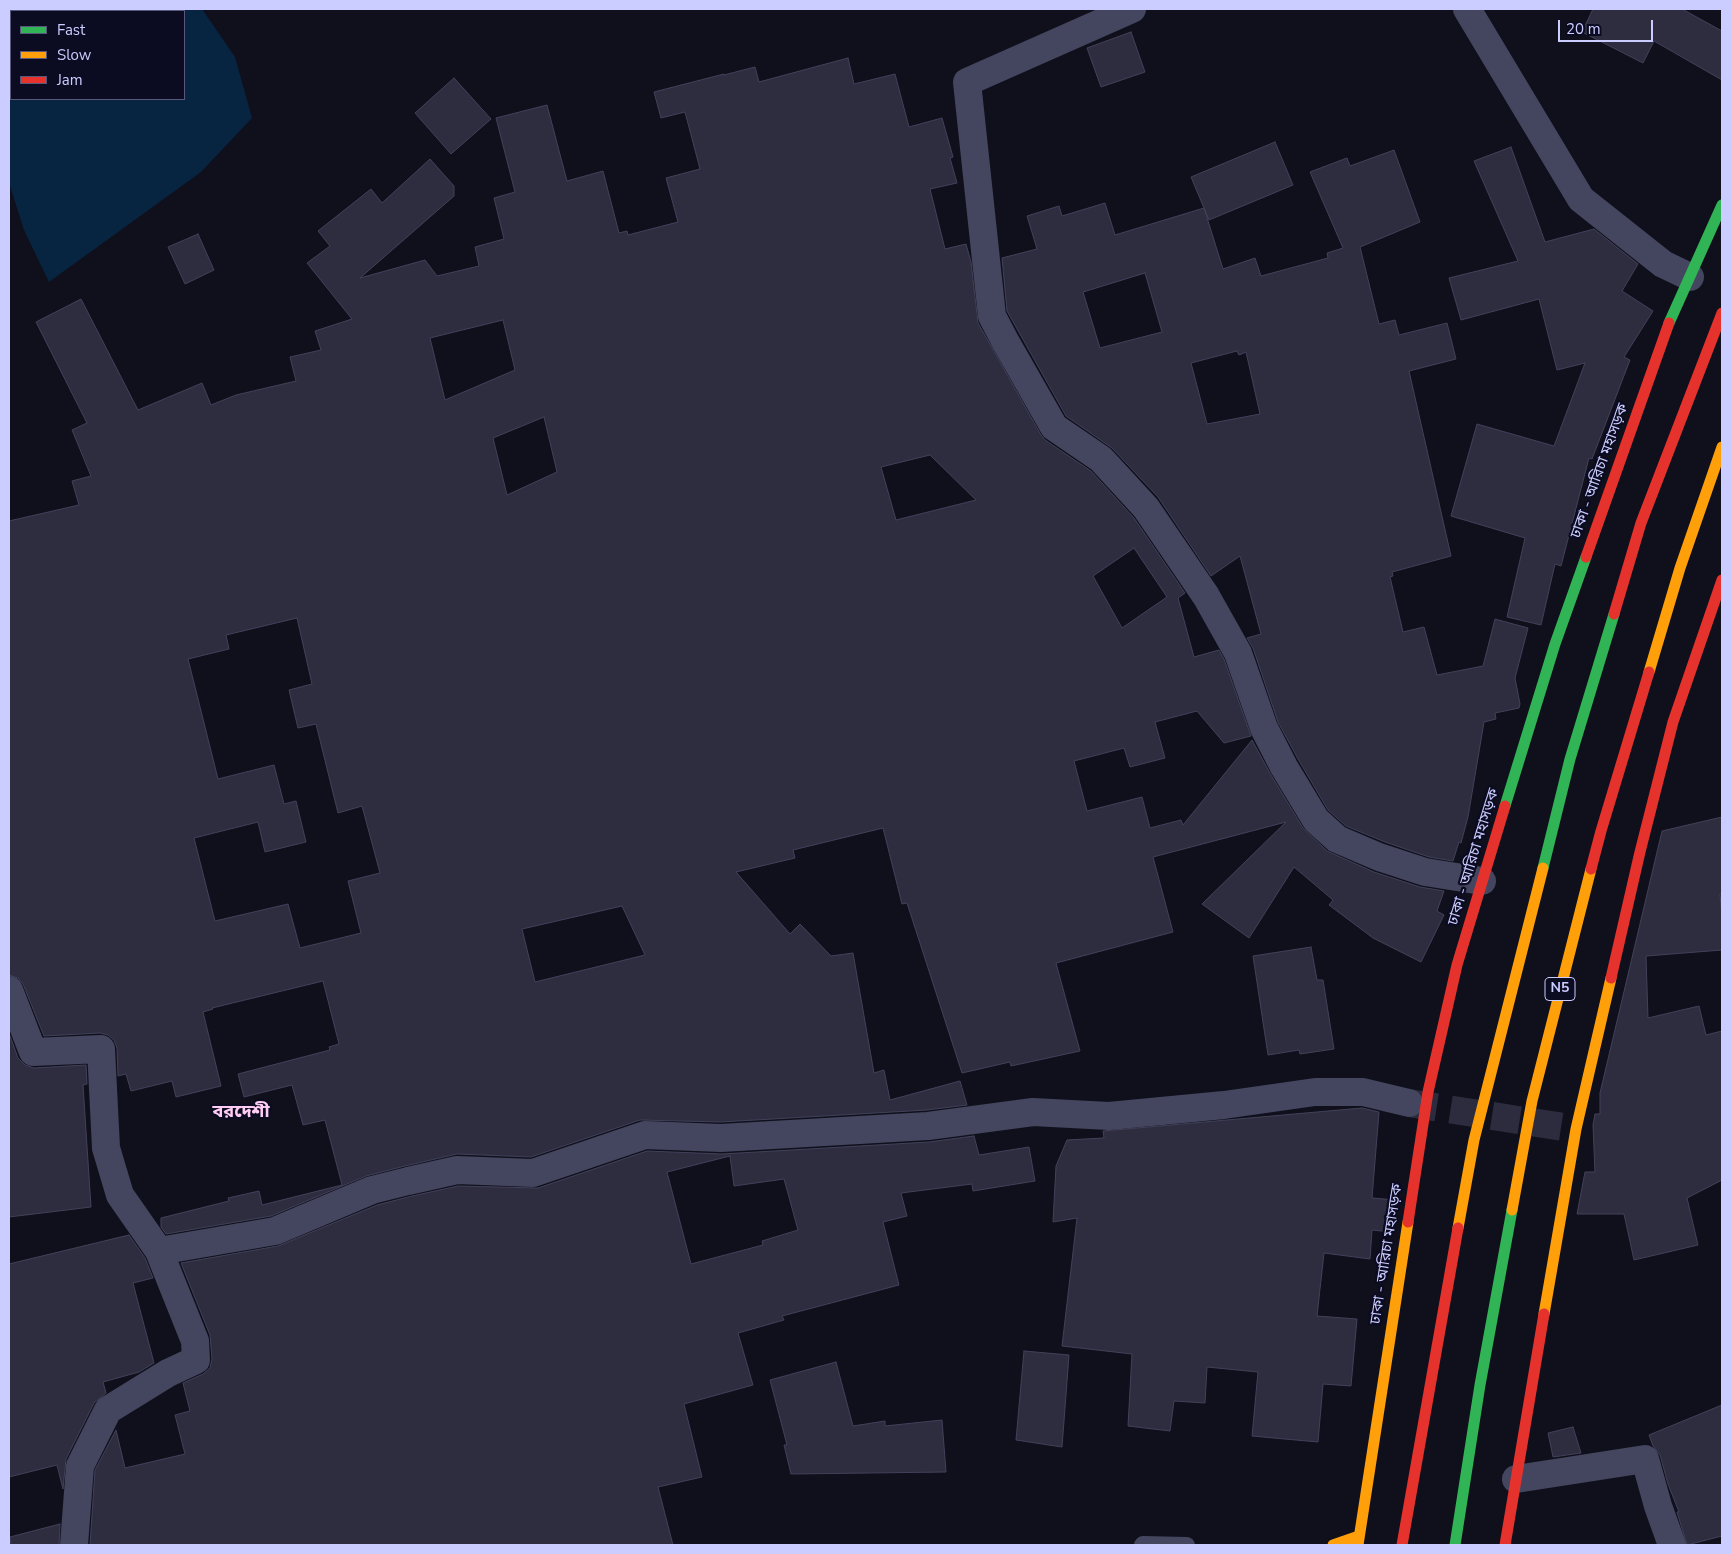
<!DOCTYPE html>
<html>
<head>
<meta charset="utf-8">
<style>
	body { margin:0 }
	#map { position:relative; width:1731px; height:1554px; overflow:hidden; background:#10101c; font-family:"Nunito Sans",sans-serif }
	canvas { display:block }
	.frame { position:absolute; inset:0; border:10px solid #cbccff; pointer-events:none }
	.legend { position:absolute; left:10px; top:10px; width:175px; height:90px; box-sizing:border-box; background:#0b0b21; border:1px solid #58587a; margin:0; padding:6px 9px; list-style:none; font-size:15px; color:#cbccff }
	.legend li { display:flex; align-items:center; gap:10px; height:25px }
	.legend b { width:25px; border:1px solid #58587a }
	.scale { position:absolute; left:1558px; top:20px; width:95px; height:22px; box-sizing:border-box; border:2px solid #cbccff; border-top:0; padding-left:6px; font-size:15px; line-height:18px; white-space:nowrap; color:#cbccff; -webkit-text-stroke:4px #0b0b21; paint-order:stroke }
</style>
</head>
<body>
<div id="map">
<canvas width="1731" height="1554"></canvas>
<div class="frame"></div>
<ul class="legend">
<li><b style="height:6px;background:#30b455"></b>Fast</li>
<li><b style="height:6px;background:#ff9f0a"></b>Slow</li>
<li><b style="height:6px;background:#e5322d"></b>Jam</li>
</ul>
<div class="scale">20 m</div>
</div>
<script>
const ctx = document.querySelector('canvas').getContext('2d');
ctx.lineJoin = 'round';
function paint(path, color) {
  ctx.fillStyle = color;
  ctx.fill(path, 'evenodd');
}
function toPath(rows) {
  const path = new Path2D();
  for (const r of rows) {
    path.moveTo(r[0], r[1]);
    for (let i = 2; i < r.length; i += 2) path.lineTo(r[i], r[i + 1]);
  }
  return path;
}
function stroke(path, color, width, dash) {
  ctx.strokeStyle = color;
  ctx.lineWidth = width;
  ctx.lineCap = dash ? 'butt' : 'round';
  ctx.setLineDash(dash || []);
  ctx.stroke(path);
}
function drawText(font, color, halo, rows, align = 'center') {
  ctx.font = font + ' "Nunito Sans","Noto Sans Bengali",sans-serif';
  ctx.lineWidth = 4.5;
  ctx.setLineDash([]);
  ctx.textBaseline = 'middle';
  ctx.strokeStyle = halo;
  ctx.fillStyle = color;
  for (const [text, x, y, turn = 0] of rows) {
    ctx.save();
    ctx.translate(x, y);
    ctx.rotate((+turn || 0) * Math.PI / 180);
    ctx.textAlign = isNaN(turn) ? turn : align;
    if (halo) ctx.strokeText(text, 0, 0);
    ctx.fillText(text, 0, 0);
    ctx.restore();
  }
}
paint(toPath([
	[9,9,202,9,235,57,252,118,201,172,49,282,24,230,9,183],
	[11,11,184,11,184,99,11,99]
]), '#072441');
const building = toPath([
	[1593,9,1682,9,1722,31,1722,80,1654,41,1643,63,1582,32,1593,9],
	[1131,32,1145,72,1101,87,1087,48,1131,32],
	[848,58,854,84,895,74,909,127,942,118,953,157,950,158,957,183,930,189,945,249,966,244,971,262,978,323,1041,435,1045,440,1091,471,1134,518,1185,593,1178,598,1194,657,1219,650,1224,659,1251,736,1224,743,1197,711,1155,722,1165,758,1130,767,1124,748,1074,761,1087,811,1142,797,1150,828,1181,820,1183,825,1252,740,1271,775,1303,828,1327,851,1374,872,1420,887,1444,891,1437,911,1444,915,1421,962,1373,938,1329,905,1333,900,1294,867,1249,938,1202,904,1286,822,1153,857,1173,932,1056,963,1080,1051,1011,1066,1010,1062,962,1073,907,903,902,904,883,828,793,850,795,858,736,872,790,934,800,924,831,956,853,953,874,1073,884,1070,890,1100,960,1081,967,1105,927,1110,721,1122,640,1120,531,1157,457,1154,405,1166,366,1176,271,1216,166,1234,161,1227,161,1218,229,1201,228,1198,259,1191,262,1205,342,1185,325,1120,303,1125,292,1085,244,1097,238,1074,330,1050,329,1047,339,1044,323,981,212,1008,213,1009,203,1012,221,1086,176,1097,172,1081,131,1091,126,1074,118,1076,117,1048,114,1040,108,1035,100,1033,44,1036,23,984,18,978,9,975,9,521,79,505,72,481,91,476,72,430,87,423,36,322,81,299,138,410,202,383,211,405,236,395,296,381,290,357,321,350,315,331,352,319,307,263,330,246,318,231,371,189,382,203,430,159,454,186,454,196,360,278,425,260,437,276,479,266,475,247,504,239,494,198,515,192,496,118,547,105,567,181,603,171,619,233,627,231,628,235,678,222,666,178,700,169,685,112,661,118,654,92,724,74,724,75,755,67,759,82,848,58],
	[503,320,515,370,445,400,430,338,503,320],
	[544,417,557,472,507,495,493,438,544,417],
	[930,455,976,500,896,520,881,467,930,455],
	[1134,548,1167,597,1122,628,1093,576,1134,548],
	[297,618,312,684,289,690,298,728,316,724,338,813,362,806,380,873,348,881,361,933,300,948,288,904,215,921,194,838,258,822,265,852,306,842,296,801,284,804,274,765,218,779,188,659,229,649,226,635,297,618],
	[622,906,645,955,535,982,522,929,622,906],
	[454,78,491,119,451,154,415,113,454,78],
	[1275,142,1293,185,1209,220,1204,208,1223,269,1255,258,1261,276,1328,258,1327,253,1343,248,1310,172,1347,158,1350,166,1394,150,1420,222,1360,247,1379,324,1395,320,1399,335,1447,323,1456,359,1409,371,1451,556,1392,572,1393,576,1390,577,1403,632,1424,627,1437,675,1483,666,1495,619,1528,628,1515,678,1520,704,1519,708,1495,713,1496,719,1484,722,1468,817,1461,843,1459,842,1453,861,1429,857,1385,842,1346,826,1328,810,1298,759,1278,722,1253,648,1247,638,1261,634,1240,556,1211,576,1158,497,1112,448,1066,416,1007,311,1002,258,1037,249,1027,216,1059,206,1062,216,1105,203,1115,235,1204,208,1191,177,1275,142],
	[1145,273,1162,332,1100,348,1083,292,1145,273],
	[1237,351,1239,355,1246,352,1260,414,1207,424,1191,363,1237,351],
	[1511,147,1545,242,1594,229,1638,264,1622,291,1653,311,1624,357,1630,360,1592,459,1589,458,1561,566,1555,564,1541,625,1507,617,1525,538,1451,516,1477,424,1554,446,1585,363,1557,370,1539,299,1461,320,1449,278,1518,261,1474,161,1511,147],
	[198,234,214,270,185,284,168,247,198,234],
	[1722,817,1722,893,1720,894,1722,917,1722,950,1646,956,1648,1018,1699,1006,1706,1035,1722,1031,1722,1180,1687,1198,1698,1245,1634,1260,1624,1214,1577,1214,1585,1172,1595,1172,1593,1125,1595,1114,1600,1114,1600,1093,1662,831,1722,817],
	[1311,947,1317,980,1323,980,1334,1049,1300,1054,1299,1050,1268,1055,1253,956,1311,947],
	[9,1033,18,1058,25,1065,34,1068,86,1065,87,1084,83,1085,91,1207,9,1217,9,1033],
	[1362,1108,1379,1112,1372,1198,1396,1200,1391,1232,1372,1230,1370,1259,1324,1253,1317,1316,1357,1319,1351,1386,1323,1384,1318,1442,1252,1436,1258,1372,1207,1367,1205,1403,1174,1401,1170,1431,1128,1426,1132,1354,1062,1346,1077,1218,1053,1222,1056,1166,1067,1140,1104,1138,1103,1131,1362,1108],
	[974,1136,979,1155,1029,1147,1035,1181,973,1191,972,1184,901,1193,907,1216,883,1222,899,1285,782,1316,784,1320,738,1333,753,1385,684,1404,702,1477,658,1487,673,1545,90,1545,95,1470,116,1430,125,1468,185,1454,175,1415,190,1411,183,1383,203,1374,210,1368,212,1359,210,1335,181,1263,278,1246,377,1205,412,1196,458,1186,538,1188,647,1151,722,1154,929,1142,974,1136],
	[730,1156,734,1186,784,1179,798,1230,762,1241,763,1245,691,1264,667,1172,730,1156],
	[129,1235,145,1258,153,1278,133,1283,154,1363,139,1372,103,1382,106,1393,94,1403,66,1459,63,1489,57,1465,9,1477,9,1264,129,1235],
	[1024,1351,1069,1355,1062,1447,1016,1440,1024,1351],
	[836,1362,853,1426,885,1421,885,1426,942,1420,946,1472,791,1474,784,1445,787,1445,770,1380,836,1362],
	[1722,1405,1722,1536,1687,1545,1677,1512,1679,1512,1668,1484,1660,1455,1653,1446,1649,1435,1722,1405],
	[1573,1427,1581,1453,1553,1457,1548,1433,1573,1427],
	[60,1524,59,1545,11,1545,10,1537,60,1524]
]);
paint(building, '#2e2d3f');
stroke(building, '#42415b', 1);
stroke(toPath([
	[1409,1103,1576,1129]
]), '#2c2c3e', 28, [28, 14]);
stroke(toPath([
	[1142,1545,1143,1544,1187,1545]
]), '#43465e', 16);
stroke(toPath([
	[1132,9,967,82,992,316,1005,341,1054,427,1101,459,1146,508,1206,596,1238,653,1264,728,1284,767,1316,820,1337,839,1379,857,1425,872,1482,881],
	[1467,9,1581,199,1663,264,1690,277],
	[9,990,33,1052,101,1049,106,1148,120,1195,159,1251,275,1231,372,1190,408,1181,457,1170,533,1173,645,1135,721,1138,928,1126,1033,1112,1109,1116,1224,1105,1315,1092,1363,1092,1409,1103],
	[1516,1479,1645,1459,1658,1506,1672,1545],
	[74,1545,80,1466,108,1410,168,1373,196,1360,195,1341,159,1251]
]), '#43465e', 28);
stroke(toPath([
	[1669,323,1722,205],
	[1505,806,1555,644,1586,557],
	[1543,868,1570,759,1614,614],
	[1455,1545,1480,1385,1512,1210]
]), '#30b455', 11);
stroke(toPath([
	[1649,672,1680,568,1722,447],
	[1512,1210,1532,1101,1591,869],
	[1458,1228,1474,1140,1543,868],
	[1544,1314,1576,1129,1611,978],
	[1333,1545,1359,1536],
	[1358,1545,1408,1222]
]), '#ff9f0a', 11);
stroke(toPath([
	[1586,557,1669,323],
	[1614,614,1641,523,1722,313],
	[1591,869,1601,831,1649,672],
	[1611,978,1640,852,1673,722,1722,580],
	[1408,1222,1428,1092,1457,965,1505,806],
	[1402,1545,1458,1228],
	[1505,1545,1544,1314]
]), '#e5322d', 11);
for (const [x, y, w] of [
	[1560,989,30]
]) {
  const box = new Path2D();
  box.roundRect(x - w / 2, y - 11.5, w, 23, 4);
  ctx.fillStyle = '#0b0b21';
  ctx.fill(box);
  stroke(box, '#cbccff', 1);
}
drawText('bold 14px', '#cbccff', null, [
	["N5",1560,989]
]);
drawText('15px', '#cbccff', '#0b0b21', [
	["ঢাকা - আরিচা মহাসড়ক",1600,471,-70],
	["ঢাকা - আরিচা মহাসড়ক",1474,857,-73],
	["ঢাকা - আরিচা মহাসড়ক",1387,1254,-81]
]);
drawText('bold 18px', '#ffcdf4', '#0b0b21', [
	["বরদেশী",241,1113]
]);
</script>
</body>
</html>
